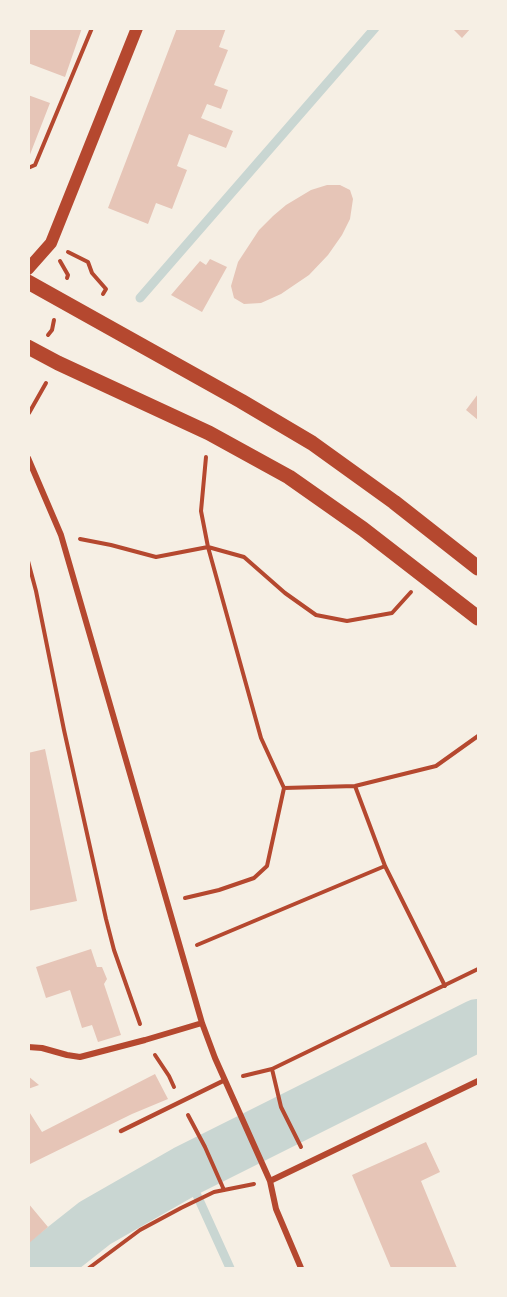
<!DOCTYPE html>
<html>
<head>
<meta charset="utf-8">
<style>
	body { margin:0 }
	#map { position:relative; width:507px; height:1297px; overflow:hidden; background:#f6efe4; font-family:"Space Grotesk",sans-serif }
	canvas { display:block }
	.frame { position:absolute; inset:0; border:30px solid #f6efe4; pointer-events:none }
</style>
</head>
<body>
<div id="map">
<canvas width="507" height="1297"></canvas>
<div class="frame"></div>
</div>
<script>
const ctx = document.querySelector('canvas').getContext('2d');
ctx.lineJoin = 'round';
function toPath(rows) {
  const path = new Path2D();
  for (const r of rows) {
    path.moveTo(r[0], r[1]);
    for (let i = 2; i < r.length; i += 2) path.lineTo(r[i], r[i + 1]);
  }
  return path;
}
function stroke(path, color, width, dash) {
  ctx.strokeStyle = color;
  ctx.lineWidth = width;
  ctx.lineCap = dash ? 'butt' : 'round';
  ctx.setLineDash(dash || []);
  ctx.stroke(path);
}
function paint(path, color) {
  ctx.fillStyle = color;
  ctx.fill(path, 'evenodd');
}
stroke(toPath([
	[140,298,375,28],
	[186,1171,230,1268]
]), '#c9d6d2', 9);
stroke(toPath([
	[38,1268,95,1223,186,1171,478,1025]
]), '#c9d6d2', 52);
paint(toPath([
	[28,28,82,28,65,77,28,63],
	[177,28,226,28,219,47,228,50,214,85,228,90,221,109,207,104,201,118,233,131,226,148,189,134,177,166,187,170,172,209,156,203,148,224,108,208],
	[452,28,471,28,462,38],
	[28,95,50,103,29,157,28,157],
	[327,185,340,185,350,190,353,199,350,219,342,235,328,255,309,275,281,294,261,303,244,304,234,298,231,286,238,262,259,230,273,216,286,205,311,190],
	[210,259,227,267,202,312,171,295,200,261,206,265],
	[478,394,478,420,466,410],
	[45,749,77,901,28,911,28,753],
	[91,949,97,967,102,967,107,979,104,984,121,1035,98,1042,92,1025,82,1028,70,990,46,998,36,967],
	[155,1074,168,1099,132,1114,28,1165,28,1110,42,1132],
	[28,1076,39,1085,28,1089],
	[426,1142,440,1172,421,1181,457,1268,391,1268,352,1175],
	[28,1203,48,1227,28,1244]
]), '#e6c5b7');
stroke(toPath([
	[28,168,35,165,92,28],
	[68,252,88,262,92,273,106,289,103,294],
	[60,261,68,275,67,278],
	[48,335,52,330,54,320],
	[29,413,46,383],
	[206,457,201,511,208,547,261,738,284,788],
	[80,539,111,545,156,557,208,547,244,557,285,593,316,615,347,621,392,613,411,592],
	[28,561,36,591,64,730,106,919,114,950,140,1024],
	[355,786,385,866,445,986],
	[185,898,219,890,254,878,267,866,284,788,355,786,436,766,478,736],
	[197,945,385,866],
	[155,1055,169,1076,174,1087],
	[272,1069,281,1107,301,1147],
	[243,1076,272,1069,478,969],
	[188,1115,205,1147,224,1190],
	[89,1268,140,1230,181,1208,214,1192,254,1184]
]), '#b5482f', 4);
stroke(toPath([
	[121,1131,225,1080]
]), '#b5482f', 4.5);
stroke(toPath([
	[28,458,61,535,202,1023,215,1058,270,1181,276,1209,301,1268],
	[28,1047,42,1048,67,1055,80,1057,145,1040,202,1023],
	[270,1181,478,1081]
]), '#b5482f', 6);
stroke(toPath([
	[28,269,51,243,137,28]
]), '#b5482f', 12);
stroke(toPath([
	[28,282,241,401,312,443,394,502,478,568],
	[28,347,58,363,209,433,289,477,363,529,478,618]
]), '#b5482f', 15);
</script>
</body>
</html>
